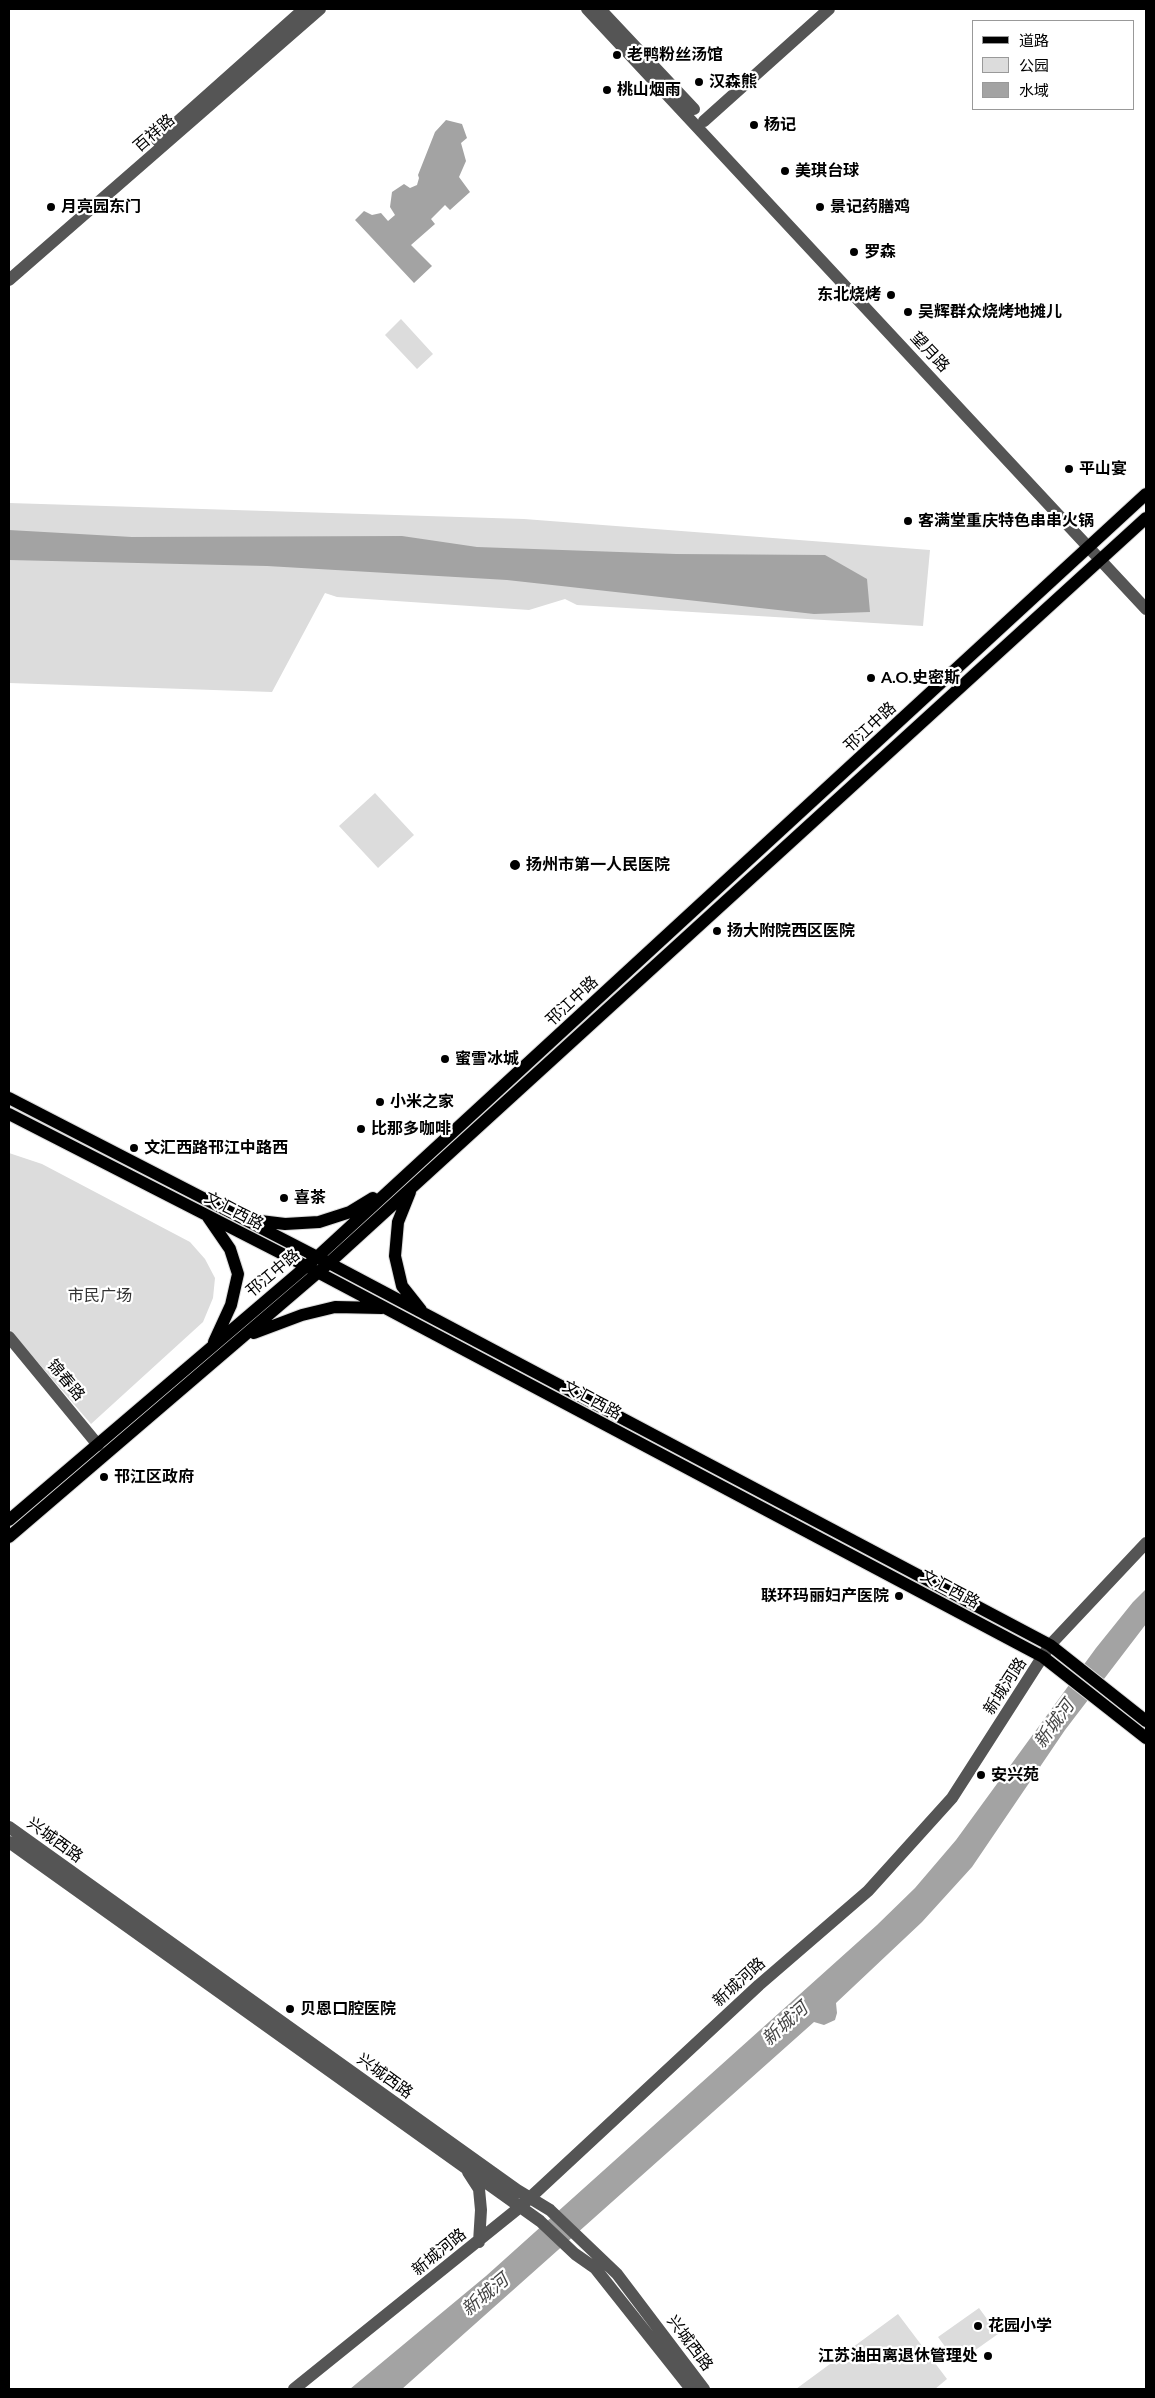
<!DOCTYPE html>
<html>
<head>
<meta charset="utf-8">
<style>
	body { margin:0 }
	#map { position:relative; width:1155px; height:2398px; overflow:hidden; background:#fff; font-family:Lato,"Noto Sans SC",sans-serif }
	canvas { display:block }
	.frame { position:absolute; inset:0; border:10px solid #000; pointer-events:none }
	.legend { position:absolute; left:972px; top:20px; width:162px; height:90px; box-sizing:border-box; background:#fff; border:1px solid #999; margin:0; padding:6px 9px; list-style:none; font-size:15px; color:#000 }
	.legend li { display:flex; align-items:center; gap:10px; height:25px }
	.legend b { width:25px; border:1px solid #999 }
</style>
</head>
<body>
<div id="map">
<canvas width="1155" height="2398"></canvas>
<div class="frame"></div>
<ul class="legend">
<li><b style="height:6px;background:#000"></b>道路</li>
<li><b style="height:14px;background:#dcdcdc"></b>公园</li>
<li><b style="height:14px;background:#a3a3a3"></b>水域</li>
</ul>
</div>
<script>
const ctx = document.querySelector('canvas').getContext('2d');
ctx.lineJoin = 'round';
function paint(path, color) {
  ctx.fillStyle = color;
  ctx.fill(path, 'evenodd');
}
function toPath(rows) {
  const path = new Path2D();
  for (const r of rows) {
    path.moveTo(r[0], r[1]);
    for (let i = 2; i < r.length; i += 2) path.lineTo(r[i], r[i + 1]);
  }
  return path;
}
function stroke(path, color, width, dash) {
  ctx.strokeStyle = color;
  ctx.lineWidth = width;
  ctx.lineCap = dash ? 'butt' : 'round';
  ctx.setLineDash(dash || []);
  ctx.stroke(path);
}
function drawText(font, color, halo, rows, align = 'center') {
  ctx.font = font + ' Lato,"Noto Sans SC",sans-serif';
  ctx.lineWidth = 4.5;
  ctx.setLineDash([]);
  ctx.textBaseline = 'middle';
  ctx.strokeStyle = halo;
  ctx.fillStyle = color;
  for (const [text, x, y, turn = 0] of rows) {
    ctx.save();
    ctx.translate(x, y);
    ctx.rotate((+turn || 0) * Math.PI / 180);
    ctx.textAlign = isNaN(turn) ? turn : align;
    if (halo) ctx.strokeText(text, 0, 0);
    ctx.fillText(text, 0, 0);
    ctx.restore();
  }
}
paint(toPath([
	[401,319,433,354,417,369,385,335],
	[9,503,524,519,930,550,923,626,577,605,565,599,529,610,337,597,325,593,272,692,9,683],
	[375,793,414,835,378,868,339,826],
	[9,1153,42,1164,190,1242,205,1259,215,1278,213,1298,203,1322,91,1424,9,1329],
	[979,2308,998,2334,957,2363,938,2337],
	[898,2314,947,2379,935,2389,796,2389]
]), '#dcdcdc');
paint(toPath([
	[446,120,462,124,467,138,461,143,466,161,459,177,470,192,450,210,445,205,431,219,435,224,411,245,432,266,414,283,355,220,364,211,372,215,381,213,388,221,395,215,390,207,392,192,404,184,410,188,417,185,419,178,418,175,435,132],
	[9,530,132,537,402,536,477,547,676,554,825,555,867,579,870,612,814,614,507,580,267,566,9,560],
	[1146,1589,1146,1624,1065,1730,972,1867,922,1922,836,2003,837,2013,835,2020,824,2025,814,2022,402,2389,350,2389,486,2276,877,1925,915,1888,956,1840,1096,1648,1133,1602]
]), '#a3a3a3');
const major = toPath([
	[9,1098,329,1263,1050,1645,1146,1721],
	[9,1114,306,1266,1043,1657,1146,1738],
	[410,1192,398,1222,395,1256,402,1286,421,1310],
	[208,1217,230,1249,238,1274,231,1305,214,1342],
	[252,1220,285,1224,319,1222,350,1212,373,1198],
	[254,1333,302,1315,335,1307,382,1308],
	[9,1520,316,1258,1146,494],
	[9,1537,329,1263,1146,518]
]);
stroke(major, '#dbdbdb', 14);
stroke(toPath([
	[587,9,1146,609],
	[600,9,694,109],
	[704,121,829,9],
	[157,140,304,9],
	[9,280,320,9],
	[9,1337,98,1445],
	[9,1827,517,2190,550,2210,617,2274,704,2389],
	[9,1842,540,2221,575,2254,595,2268,691,2389],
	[468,2172,479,2189,481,2210,479,2242],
	[294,2389,520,2207,759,1985,868,1891,952,1798,1050,1645,1146,1543]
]), '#555', 12);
stroke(major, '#000', 12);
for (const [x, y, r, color] of [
	[617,55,5,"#000"],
	[699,82,5,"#000"],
	[607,90,5,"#000"],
	[754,125,5,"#000"],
	[785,171,5,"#000"],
	[51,207,5,"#000"],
	[820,207,5,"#000"],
	[854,252,5,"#000"],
	[891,295,5,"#000"],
	[908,312,5,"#000"],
	[1069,469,5,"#000"],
	[908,521,5,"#000"],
	[871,678,5,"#000"],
	[515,865,6,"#000"],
	[717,931,5,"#000"],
	[445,1059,5,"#000"],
	[380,1102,5,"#000"],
	[361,1129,5,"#000"],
	[134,1148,5,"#000"],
	[284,1198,5,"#000"],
	[104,1477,5,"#000"],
	[899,1596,5,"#000"],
	[981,1775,5,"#000"],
	[290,2009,5,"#000"],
	[978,2326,5,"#000"],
	[988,2356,5,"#000"]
]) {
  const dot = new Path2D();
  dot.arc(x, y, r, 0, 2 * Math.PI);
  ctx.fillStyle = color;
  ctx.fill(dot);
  stroke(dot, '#fff', 2);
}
drawText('bold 16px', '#000', '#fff', [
	["老鸭粉丝汤馆",627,55],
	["汉森熊",709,82],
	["桃山烟雨",617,90],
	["杨记",764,125],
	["美琪台球",795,171],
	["月亮园东门",61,207],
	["景记药膳鸡",830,207],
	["罗森",864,252],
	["东北烧烤",881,295,"right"],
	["吴辉群众烧烤地摊儿",918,312],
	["平山宴",1079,469],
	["客满堂重庆特色串串火锅",918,521],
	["A.O.史密斯",881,678],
	["扬州市第一人民医院",526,865],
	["扬大附院西区医院",727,931],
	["蜜雪冰城",455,1059],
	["小米之家",390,1102],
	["比那多咖啡",371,1129],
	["文汇西路邗江中路西",144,1148],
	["喜茶",294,1198],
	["邗江区政府",114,1477],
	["联环玛丽妇产医院",889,1596,"right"],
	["安兴苑",991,1775],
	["贝恩口腔医院",300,2009],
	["花园小学",988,2326],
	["江苏油田离退休管理处",978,2356,"right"]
], 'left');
drawText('16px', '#000', '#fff', [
	["百祥路",154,133,-41],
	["望月路",930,352,47],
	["邗江中路",870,727,-43],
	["邗江中路",572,1001,-43],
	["文汇西路",234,1211,27],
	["邗江中路",273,1273,-40],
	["锦春路",66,1380,50],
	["文汇西路",592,1400,28],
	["文汇西路",950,1589,28],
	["新城河路",1005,1686,-57],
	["兴城西路",55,1840,36],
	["新城河路",739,1982,-42],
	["兴城西路",385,2076,36],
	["新城河路",439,2252,-39],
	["兴城西路",690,2343,53]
]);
drawText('16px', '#333', '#fff', [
	["市民广场",100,1296]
]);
drawText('italic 18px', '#444', '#fff', [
	["新城河",1054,1724,-54],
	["新城河",785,2024,-42],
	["新城河",485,2295,-40]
]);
</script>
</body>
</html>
